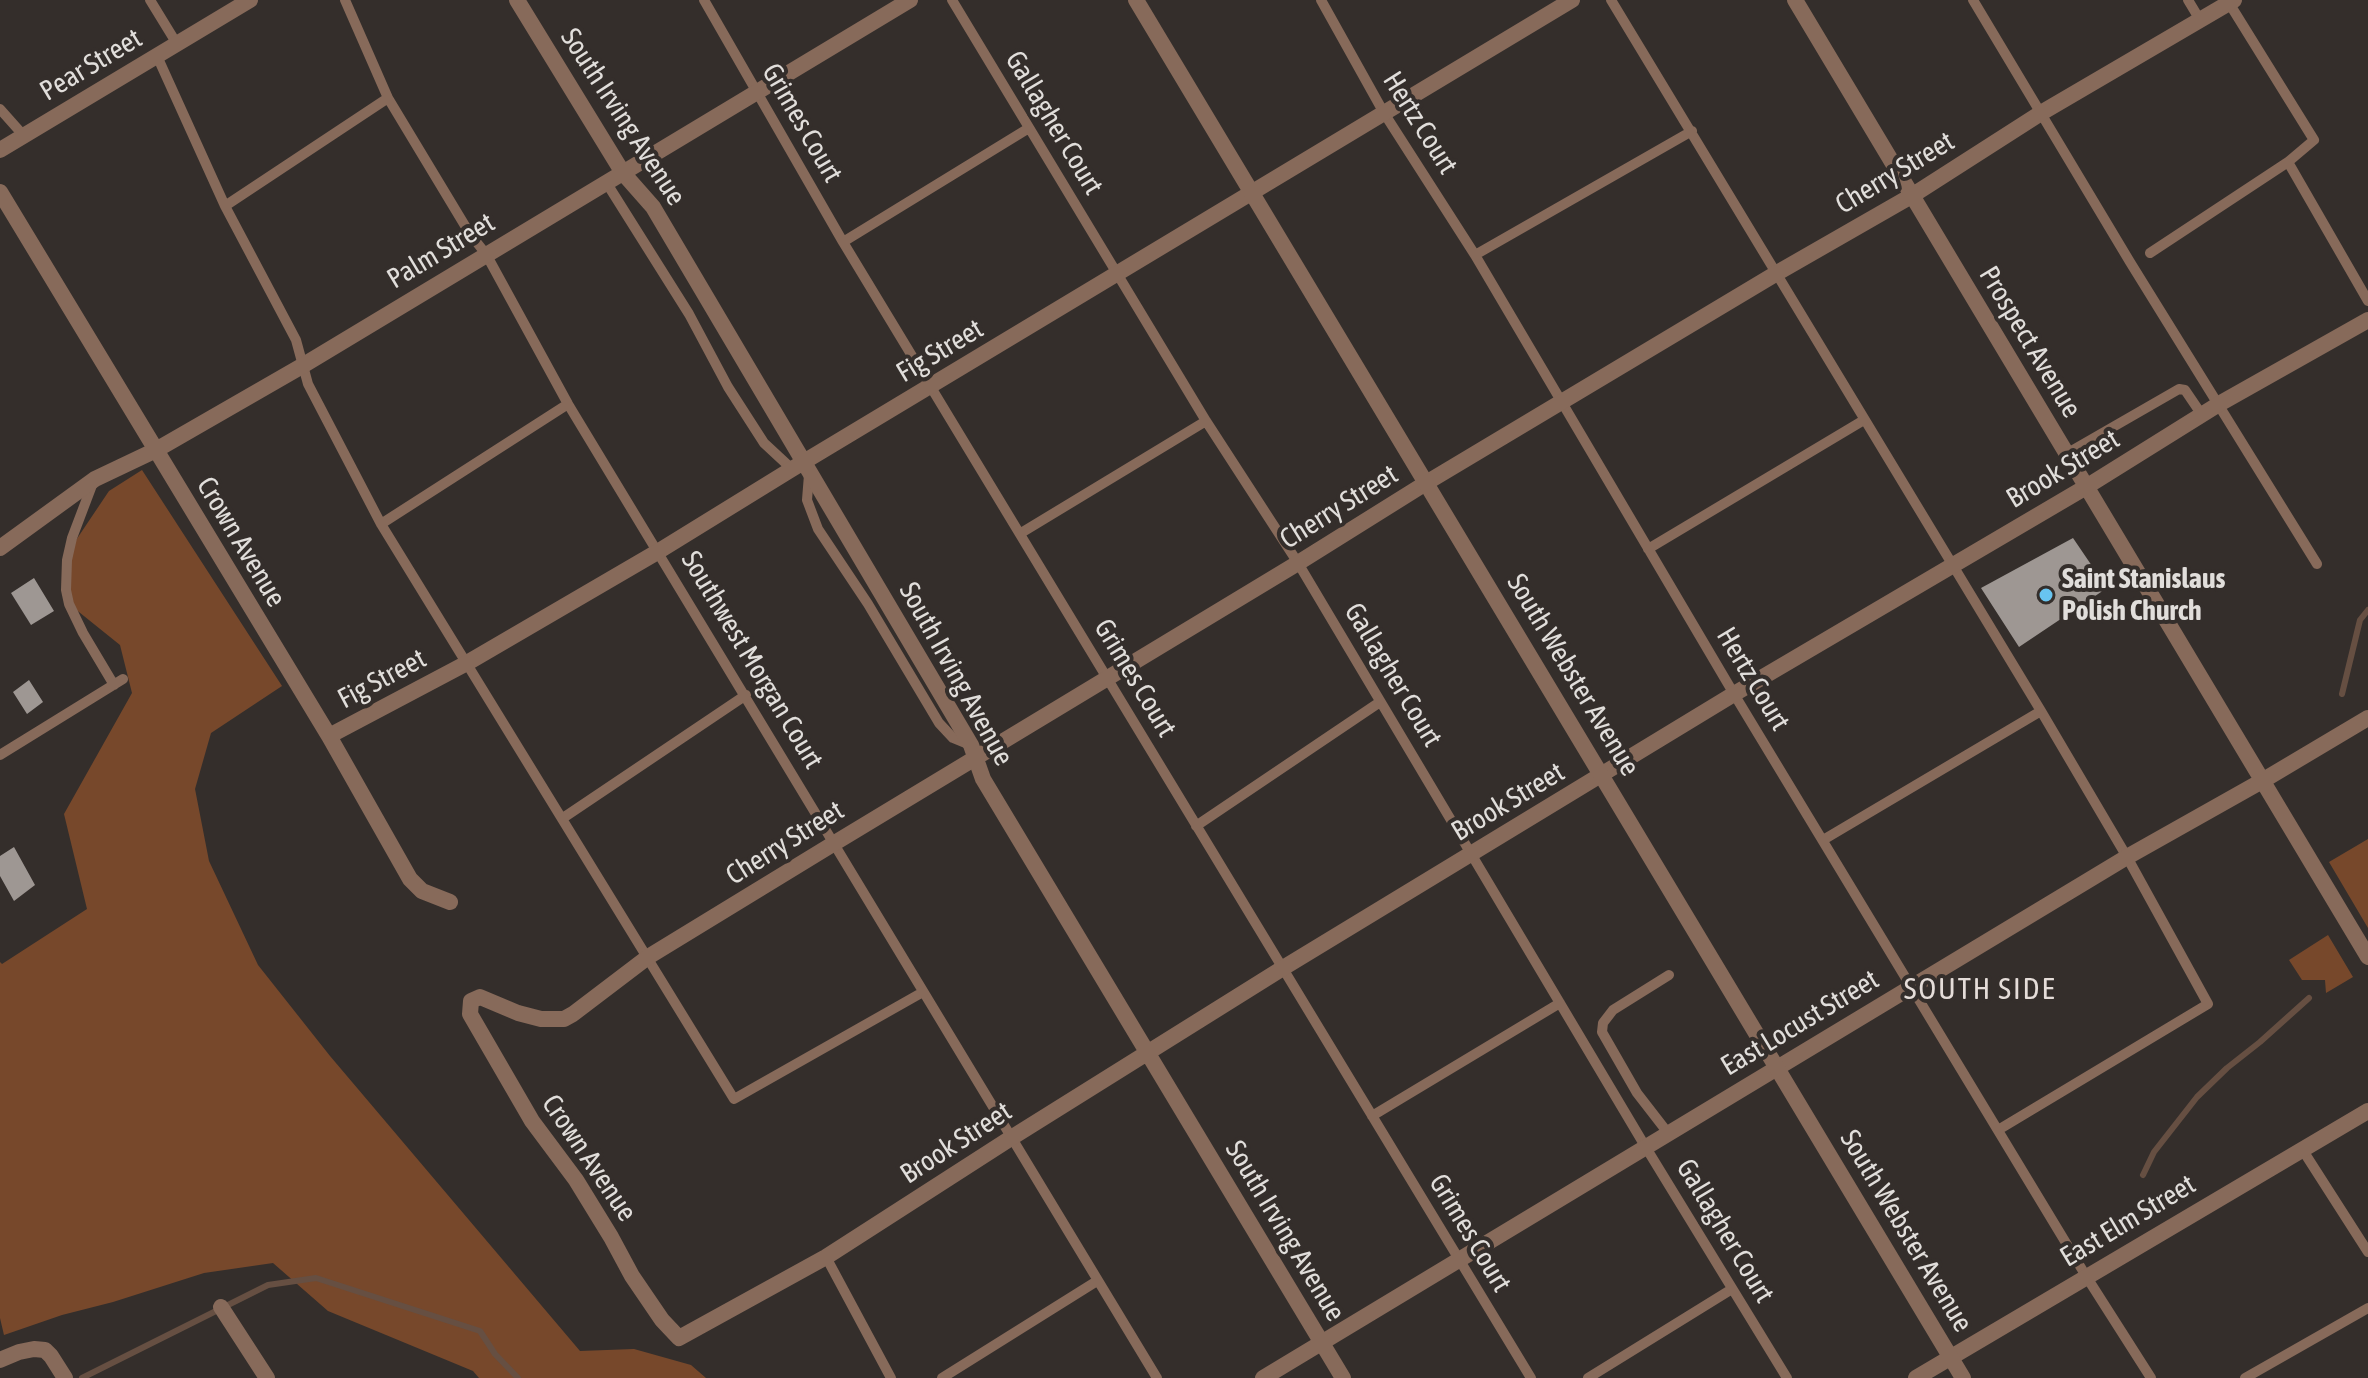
<!DOCTYPE html>
<html>
<head>
<meta charset="utf-8">
<style>
	body { margin:0 }
	canvas { display:block; background:#342e2b }
</style>
</head>
<body>
<canvas width="2368" height="1378"></canvas>
<script>
const ctx = document.querySelector('canvas').getContext('2d');
ctx.lineJoin = 'round';
function paint(path, color) {
  ctx.fillStyle = color;
  ctx.fill(path, 'evenodd');
}
function toPath(rows) {
  const path = new Path2D();
  for (const r of rows) {
    path.moveTo(r[0], r[1]);
    for (let i = 2; i < r.length; i += 2) path.lineTo(r[i], r[i + 1]);
  }
  return path;
}
function stroke(path, color, width, dash) {
  ctx.strokeStyle = color;
  ctx.lineWidth = width;
  ctx.lineCap = dash ? 'butt' : 'round';
  ctx.setLineDash(dash || []);
  ctx.stroke(path);
}
function drawText(font, color, halo, rows, align = 'center') {
  ctx.font = font + ' "Asap Condensed",sans-serif';
  ctx.lineWidth = 8;
  ctx.setLineDash([]);
  ctx.textBaseline = 'middle';
  ctx.strokeStyle = halo;
  ctx.fillStyle = color;
  for (const [text, x, y, turn = 0] of rows) {
    ctx.save();
    ctx.translate(x, y);
    ctx.rotate((+turn || 0) * Math.PI / 180);
    ctx.textAlign = isNaN(turn) ? turn : align;
    if (halo) ctx.strokeText(text, 0, 0);
    ctx.fillText(text, 0, 0);
    ctx.restore();
  }
}
paint(toPath([
	[142,470,282,686,211,733,195,789,209,861,258,965,330,1056,580,1351,634,1349,691,1365,706,1378,479,1378,473,1371,328,1311,273,1263,204,1273,113,1302,62,1315,4,1335,0,1318,0,962,2,964,87,909,64,814,132,693,120,645,69,604,68,552,109,491],
	[2368,839,2368,928,2329,862],
	[2328,935,2353,977,2326,993,2325,980,2302,980,2289,960]
]), '#77482b');
stroke(toPath([
	[2342,694,2360,620,2368,610],
	[2143,1175,2154,1152,2197,1097,2227,1068,2260,1042,2309,998],
	[82,1378,268,1285,316,1278,480,1331,495,1354,518,1378]
]), '#664f42', 6);
paint(toPath([
	[2073,538,2107,588,2019,647,1981,588],
	[34,578,54,611,31,625,11,593],
	[29,680,43,702,27,714,13,692],
	[14,847,35,885,14,901,0,876,0,856]
]), '#9e9793');
stroke(toPath([
	[150,0,177,44],
	[345,0,388,98,470,234,486,254,568,404,1157,1378],
	[704,0,843,242,1531,1378],
	[952,0,1206,421,1298,563,1645,1146,1787,1378],
	[1321,0,1384,113,1475,255,1734,694,2086,1276,2151,1378],
	[1611,0,2041,711,2127,857,2208,1004,1998,1130],
	[1973,0,2130,262,2317,564],
	[2188,0,2200,20],
	[157,56,225,206,296,340,308,384,381,524,734,1099,923,992],
	[0,109,24,136],
	[2288,162,2368,301],
	[606,182,689,314,728,387,764,443,792,469],
	[225,206,388,98],
	[843,242,1029,128],
	[2150,253,2288,162,2314,140,2229,3],
	[1475,255,1692,131],
	[2066,454,2179,389,2185,390,2202,415],
	[809,475,807,500,818,529,868,604,939,723,953,738,970,745],
	[94,480,72,538,67,560,66,590,69,604,83,633,114,685],
	[381,524,568,404],
	[1021,533,1206,421],
	[1648,549,1864,420],
	[0,755,123,679],
	[563,818,746,695],
	[1196,826,1380,702],
	[1823,840,2041,711],
	[1372,1116,1560,1003],
	[1668,1133,1637,1093,1602,1032,1603,1023,1613,1010,1669,975],
	[2302,1149,2368,1252],
	[826,1257,891,1378],
	[942,1378,1097,1281],
	[1588,1378,1732,1289],
	[2245,1378,2368,1308]
]), '#876a5a', 10);
stroke(toPath([
	[517,0,623,173,653,207,971,745,983,779,1343,1378],
	[1795,0,2368,957],
	[2234,0,2041,113,1913,195,1777,273,1426,483,1298,563,833,844,648,957,573,1014,564,1019,541,1019,518,1013,480,997,471,1001,470,1014,532,1121,576,1180,611,1237,632,1276,662,1320,679,1338,826,1257,1011,1138,1283,968,1734,694,2086,487,2219,404,2368,320],
	[0,150,250,0],
	[0,192,329,736,410,879,422,891,450,902],
	[0,548,95,479,156,450,302,366,910,0],
	[329,736,467,663,659,551,792,469,1572,0],
	[221,1307,267,1378],
	[0,1360,19,1352,34,1349,45,1350,51,1356,65,1378],
	[1263,1378,2127,857,2262,781,2368,718],
	[1916,1378,2368,1111]
]), '#876a5a', 16);
stroke(toPath([
	[1136,0,1963,1378]
]), '#876a5a', 16);
for (const [x, y, r, color] of [
	[2046,595,8,"#68c4f0"]
]) {
  const dot = new Path2D();
  dot.arc(x, y, r, 0, 2 * Math.PI);
  ctx.fillStyle = color;
  ctx.fill(dot);
  stroke(dot, '#342e2b', 3);
}
drawText('28px', '#e1dedb', '#342e2b', [
	["Pear Street",91,65,-31],
	["South Irving Avenue",623,117,57],
	["Grimes Court",802,123,60],
	["Gallagher Court",1054,123,59],
	["Hertz Court",1420,123,58],
	["Cherry Street",1895,173,-31],
	["Palm Street",441,251,-31],
	["Prospect Avenue",2030,342,59],
	["Fig Street",940,351,-31],
	["Brook Street",2063,469,-31],
	["Cherry Street",1339,507,-32],
	["Crown Avenue",241,542,59],
	["Southwest Morgan Court",752,660,59],
	["South Irving Avenue",956,674,61],
	["Gallagher Court",1393,675,59],
	["South Webster Avenue",1573,675,59],
	["Grimes Court",1135,678,59],
	["Fig Street",382,679,-28],
	["Hertz Court",1753,679,59],
	["Brook Street",1508,802,-31],
	["Cherry Street",785,843,-32],
	["East Locust Street",1800,1023,-31],
	["Brook Street",956,1143,-33],
	["Crown Avenue",589,1158,56],
	["East Elm Street",2128,1221,-31],
	["South Irving Avenue",1285,1231,59],
	["Gallagher Court",1725,1231,59],
	["South Webster Avenue",1906,1231,59],
	["Grimes Court",1470,1233,59]
]);
drawText('bold 28px', '#e1dedb', '#342e2b', [
	["Saint Stanislaus",2062,579],
	["Polish Church",2062,611]
], 'left');
ctx.letterSpacing = '2px';
drawText('30px', '#e5ddd9', '#342e2b', [
	["SOUTH SIDE",1980,990]
]);
ctx.letterSpacing = '0px';
</script>
</body>
</html>
